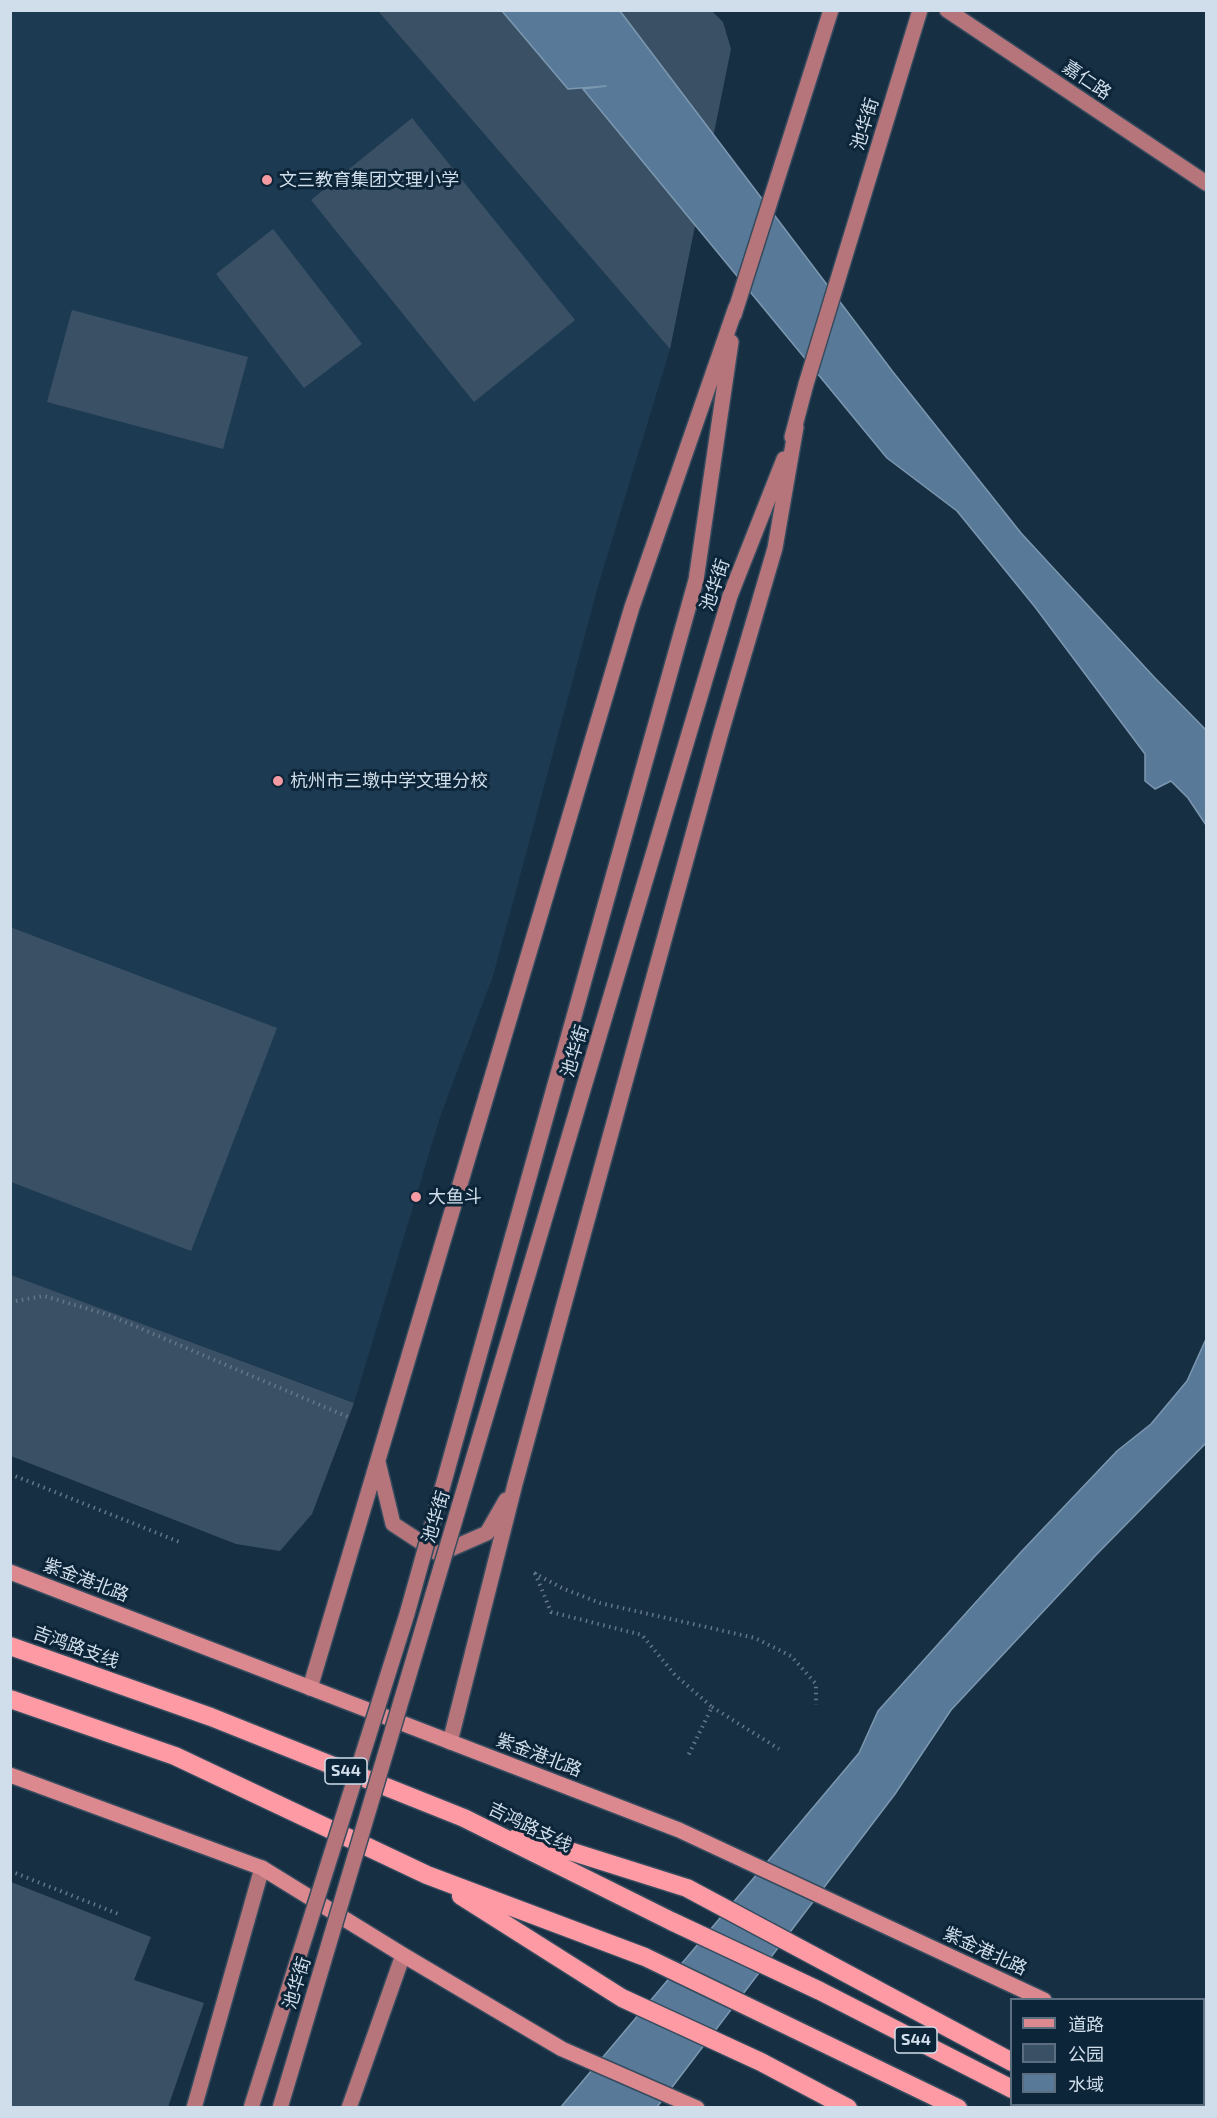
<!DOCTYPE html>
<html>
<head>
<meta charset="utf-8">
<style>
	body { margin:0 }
	#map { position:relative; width:1217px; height:2118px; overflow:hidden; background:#172f43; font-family:"Exo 2","Noto Sans SC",sans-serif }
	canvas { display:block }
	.frame { position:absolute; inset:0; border:12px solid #d0deeb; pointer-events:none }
	.legend { position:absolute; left:1010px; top:1998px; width:195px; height:108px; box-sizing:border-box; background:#0d2538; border:2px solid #5b6f80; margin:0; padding:8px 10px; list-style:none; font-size:18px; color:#d0deeb }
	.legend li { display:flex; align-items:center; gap:12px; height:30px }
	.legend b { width:30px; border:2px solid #5b6f80 }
</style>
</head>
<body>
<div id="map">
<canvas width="1217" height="2118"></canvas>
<div class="frame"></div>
<ul class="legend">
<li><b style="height:8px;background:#dc888f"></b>道路</li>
<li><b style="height:16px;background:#3a5165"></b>公园</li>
<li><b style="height:16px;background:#587a98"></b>水域</li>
</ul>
</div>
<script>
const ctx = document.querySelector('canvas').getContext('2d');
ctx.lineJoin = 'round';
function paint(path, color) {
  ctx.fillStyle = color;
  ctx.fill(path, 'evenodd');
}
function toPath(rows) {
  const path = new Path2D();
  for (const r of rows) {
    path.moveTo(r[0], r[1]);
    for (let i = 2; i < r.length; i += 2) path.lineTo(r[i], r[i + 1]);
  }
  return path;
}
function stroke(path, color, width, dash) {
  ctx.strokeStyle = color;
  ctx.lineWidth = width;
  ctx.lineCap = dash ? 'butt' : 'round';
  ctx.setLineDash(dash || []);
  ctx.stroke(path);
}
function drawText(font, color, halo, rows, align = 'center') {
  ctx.font = font + ' "Exo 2","Noto Sans SC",sans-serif';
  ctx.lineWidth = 6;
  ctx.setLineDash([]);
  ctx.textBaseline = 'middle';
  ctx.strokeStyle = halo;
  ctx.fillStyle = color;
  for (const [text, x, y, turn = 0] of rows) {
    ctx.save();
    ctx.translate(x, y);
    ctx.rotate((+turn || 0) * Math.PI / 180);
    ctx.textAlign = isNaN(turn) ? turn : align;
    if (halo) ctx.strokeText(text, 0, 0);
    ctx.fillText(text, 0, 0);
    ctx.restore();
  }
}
paint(toPath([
	[10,11,378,11,670,349,598,586,493,976,440,1117,354,1403,11,1275]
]), '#1d3a53');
paint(toPath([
	[711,10,723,22,731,49,670,349,378,11],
	[412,118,575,320,474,402,311,200],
	[273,229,362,344,304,388,216,274],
	[72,310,248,357,223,449,47,402],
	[10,927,277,1028,191,1251,11,1182],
	[11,1275,354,1403,312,1514,280,1551,236,1544,11,1456],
	[11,1882,151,1937,134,1980,204,2003,168,2107,11,2107]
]), '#3a5165');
const water = toPath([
	[502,11,620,11,893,372,1021,533,1154,677,1206,730,1206,825,1188,798,1171,781,1155,789,1145,781,1145,754,1035,607,957,511,887,458,583,89,606,86,568,89,502,11],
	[1206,1339,1206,1443,1096,1555,951,1710,895,1794,657,2107,560,2108,859,1753,878,1711,1021,1552,1117,1451,1151,1424,1187,1381,1206,1339]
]);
paint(water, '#587a98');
stroke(water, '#7c98b1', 1.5);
const secondary = toPath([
	[947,10,1206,183],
	[734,315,831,10],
	[792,437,806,384,920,10],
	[696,580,731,342],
	[730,596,784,459],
	[378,1462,393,1524,439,1554,487,1533,506,1500],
	[310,1688,632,607,736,307],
	[450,1742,515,1484,563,1308,720,736,775,548,796,427],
	[194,2108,262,1868],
	[349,2108,403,1955]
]);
const primary = toPath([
	[10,1572,679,1830,1044,2000],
	[10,1775,262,1868,403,1955,562,2049,697,2108],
	[1204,2081,1206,2083]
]);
const highway = toPath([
	[10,1646,211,1717,464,1818,671,1921,820,1991,1012,2089],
	[10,1699,175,1756,427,1875,645,1957,958,2108],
	[519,1835,687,1888,1012,2062],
	[461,1896,622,1998,761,2062,848,2108],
	[1042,2104,1048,2108],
	[1092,2104,1098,2108]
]);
stroke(secondary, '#354b5e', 18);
stroke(primary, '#354b5e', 18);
stroke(highway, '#354b5e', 21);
stroke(toPath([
	[10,1302,44,1296,109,1315,348,1417],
	[10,1474,182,1543],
	[534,1573,562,1588,600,1603,755,1638,791,1656,816,1684,816,1705],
	[535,1573,551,1612,642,1635,675,1675,712,1707,688,1756],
	[712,1707,779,1749],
	[10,1871,121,1915]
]), '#637788', 4, [1.5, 4.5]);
stroke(secondary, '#b6757a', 15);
stroke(primary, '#dc888f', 15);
stroke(highway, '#fe9aa3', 18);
const secondaryBridge = toPath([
	[251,2108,407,1614,696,580],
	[280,2108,730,596]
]);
stroke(secondaryBridge, '#354b5e', 18, []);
stroke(secondaryBridge, '#b6757a', 15);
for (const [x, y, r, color] of [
	[267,180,6,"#f49aa2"],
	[278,781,6,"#f49aa2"],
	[416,1197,6,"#f49aa2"]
]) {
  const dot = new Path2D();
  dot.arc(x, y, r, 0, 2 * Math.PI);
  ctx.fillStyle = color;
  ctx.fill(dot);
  stroke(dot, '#0d2538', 2);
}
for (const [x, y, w] of [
	[346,1771,42],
	[916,2040,42]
]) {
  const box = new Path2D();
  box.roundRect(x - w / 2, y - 13, w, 26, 4.5);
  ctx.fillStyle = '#0d2538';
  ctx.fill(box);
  stroke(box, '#d0deeb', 1.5);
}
drawText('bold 16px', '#d0deeb', null, [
	["S44",346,1771],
	["S44",916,2040]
]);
drawText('18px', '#d0deeb', '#0d2538', [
	["嘉仁路",1087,80,34],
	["池华街",865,124,-73],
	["池华街",715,585,-71],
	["池华街",575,1051,-73],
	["池华街",436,1517,-73],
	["紫金港北路",86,1580,21],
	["吉鸿路支线",76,1647,20],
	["紫金港北路",539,1755,21],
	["吉鸿路支线",530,1827,26],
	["紫金港北路",985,1951,25],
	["池华街",297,1983,-73]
]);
drawText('18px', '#d0deeb', '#0d2538', [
	["文三教育集团文理小学",279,180],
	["杭州市三墩中学文理分校",290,781],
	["大鱼斗",428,1197]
], 'left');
</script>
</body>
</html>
